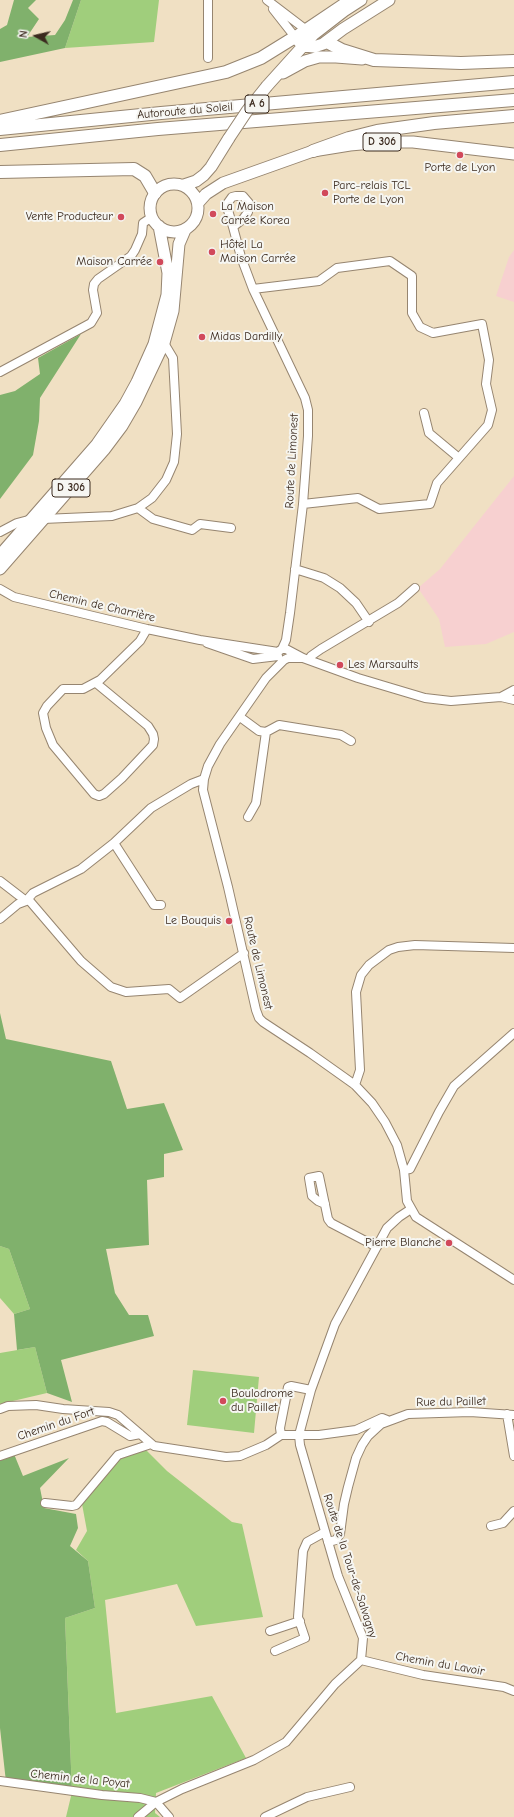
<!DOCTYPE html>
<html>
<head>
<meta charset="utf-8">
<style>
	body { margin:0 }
	#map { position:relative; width:514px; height:1817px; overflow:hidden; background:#f0e0c3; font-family:"Comic Neue",sans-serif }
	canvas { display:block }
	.north { position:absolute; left:16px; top:16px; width:40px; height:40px; -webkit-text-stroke:3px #f6f6f2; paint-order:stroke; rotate:278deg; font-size:11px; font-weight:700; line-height:16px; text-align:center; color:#3b2a1e }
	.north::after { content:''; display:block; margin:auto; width:14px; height:18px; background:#3b2a1e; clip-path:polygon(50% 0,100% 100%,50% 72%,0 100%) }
</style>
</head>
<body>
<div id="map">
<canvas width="514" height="1817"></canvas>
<div class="north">N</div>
</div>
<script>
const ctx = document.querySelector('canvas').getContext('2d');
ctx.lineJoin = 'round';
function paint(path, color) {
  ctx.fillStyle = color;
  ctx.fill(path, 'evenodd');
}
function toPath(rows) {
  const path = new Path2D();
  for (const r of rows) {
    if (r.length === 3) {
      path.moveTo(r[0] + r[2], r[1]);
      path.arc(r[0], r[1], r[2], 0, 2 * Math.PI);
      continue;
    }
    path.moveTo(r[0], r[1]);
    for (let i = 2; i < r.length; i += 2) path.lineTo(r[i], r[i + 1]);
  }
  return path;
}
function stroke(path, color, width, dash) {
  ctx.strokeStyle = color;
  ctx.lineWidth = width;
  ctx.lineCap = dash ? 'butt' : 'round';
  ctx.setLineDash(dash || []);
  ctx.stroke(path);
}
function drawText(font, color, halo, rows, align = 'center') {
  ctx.font = font + ' "Comic Neue",sans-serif';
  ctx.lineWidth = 4;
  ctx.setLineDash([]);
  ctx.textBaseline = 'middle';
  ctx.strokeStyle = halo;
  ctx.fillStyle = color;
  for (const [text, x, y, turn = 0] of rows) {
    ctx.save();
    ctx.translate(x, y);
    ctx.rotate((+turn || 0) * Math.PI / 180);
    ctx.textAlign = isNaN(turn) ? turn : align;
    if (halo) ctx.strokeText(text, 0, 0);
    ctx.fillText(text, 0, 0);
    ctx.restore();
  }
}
paint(toPath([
	[514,250,514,302,496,296,509,257],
	[514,476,514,632,486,644,445,647,439,619,418,588,440,569]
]), '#f7d0d0');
paint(toPath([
	[81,0,159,0,154,42,65,48],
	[0,1246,9,1249,30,1309,14,1314,0,1298],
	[35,1347,47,1393,0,1404,0,1353],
	[193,1370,259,1377,254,1433,187,1425],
	[146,1450,167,1471,232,1522,242,1524,263,1617,196,1626,177,1584,105,1600,116,1713,212,1696,246,1758,156,1793,155,1813,160,1817,66,1817,72,1792,65,1618,95,1608,88,1561,76,1550,87,1531,82,1504,119,1458]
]), '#a0ce7c');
paint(toPath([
	[14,0,36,0,28,8,39,19,27,37,55,35,65,20,73,0,81,0,65,48,0,62,0,29,7,25],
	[81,334,40,398,39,421,33,455,0,499,0,395,15,391,40,374,38,358],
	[0,1013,6,1039,111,1061,127,1109,164,1103,183,1150,164,1154,164,1177,147,1180,149,1245,106,1249,115,1293,129,1315,148,1315,154,1336,61,1360,72,1402,47,1393,35,1347,17,1350,14,1314,30,1309,9,1249,0,1246],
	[14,1454,23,1476,69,1458,40,1488,44,1508,76,1514,78,1528,70,1546,88,1561,95,1608,65,1618,72,1792,6,1782,0,1728,0,1459]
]), '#80b16c');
const minor = toPath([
	[208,0,208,58],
	[267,0,305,29],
	[273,9,295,37],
	[233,227,227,207,227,204,232,197,236,196,243,196,249,203,248,212,243,219,233,227,241,257,253,289,305,398,308,410,308,436,303,504,290,613,286,640,282,649],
	[253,289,319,281,337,268,390,261,412,276,412,313,420,327,433,333,482,324,489,360,486,384,492,410,488,425,437,483,430,504,379,509,358,498,303,504],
	[0,372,91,323,97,313,93,290,94,284,98,279,131,256,135,250,142,234,143,223,152,217],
	[424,413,429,433,459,458],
	[138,508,153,519,192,530,200,524,231,528],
	[43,519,112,516,138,508,152,498,166,480,174,462,177,434,173,358,164,343],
	[0,532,17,523,32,519],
	[295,569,324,578,340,588,356,603,369,622],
	[0,589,14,597,147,629,200,640,278,652],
	[207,643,253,659,278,656],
	[279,651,282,649,286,649,303,658,358,678,425,698,451,701,501,697,514,700],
	[303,658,288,658,284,660,266,678,220,744,208,766,204,779,203,790,228,887,256,1010,259,1018,263,1022,310,1053,355,1085,372,1103,385,1122,397,1145,404,1170,407,1201,416,1217,514,1280],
	[309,660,311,656,321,649,398,603,415,588],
	[96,683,148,726,153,734,154,739,153,745,122,778,104,794,99,796,94,794,53,745,46,728,43,713,47,706,63,689,83,689,100,680,140,641,147,629],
	[501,697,514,690],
	[240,717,259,731,266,732,279,725,341,735,351,741],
	[248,817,256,803,266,732],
	[114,843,154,905,161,905],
	[0,881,26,901],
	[28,899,81,961,111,987,126,992,169,989,180,998,244,953],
	[0,919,18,904,26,901,33,893,81,869,114,843,151,808,191,784,204,779],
	[355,1085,360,1070,356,992,361,975,369,965,389,950,398,947,415,945,514,948],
	[404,1170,410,1169,439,1112,454,1086,514,1033],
	[325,1204,318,1201,312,1196,309,1178,319,1176,328,1219,331,1223,377,1247],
	[0,1409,8,1406,36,1405,63,1409,109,1412,118,1415,154,1446,226,1457,240,1456,266,1445,281,1435,299,1435],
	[507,1414,514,1456],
	[281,1435,280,1428,288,1387,291,1386,311,1390],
	[305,1435,319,1435,356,1430,382,1418,387,1420],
	[0,1456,102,1421,107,1422,130,1436,140,1434],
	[45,1503,72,1506,76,1505,118,1455,151,1444],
	[491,1526,503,1523,514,1511],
	[328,1542,336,1540,340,1534,344,1504,348,1487,356,1458,362,1445,368,1436,381,1424,408,1414,470,1412,514,1415],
	[270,1631,300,1621],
	[275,1651,305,1638,298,1617,303,1551,307,1542,325,1532],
	[361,1660,423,1675,504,1687,514,1691],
	[0,1781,102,1795,140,1798,156,1802],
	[156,1802,169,1817],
	[138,1817,156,1802,182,1789,254,1760,286,1742,335,1684,361,1660,363,1638,338,1576,300,1445,299,1435,311,1390,335,1324,387,1228,399,1217,411,1209],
	[265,1817,307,1797,350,1787]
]);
const major = toPath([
	[350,0,295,37,303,46,314,47,323,44,343,29,389,0],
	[283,73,305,61,319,57,336,57,362,59],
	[267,86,313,35,344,11,361,0],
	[174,208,24],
	[184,185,196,181,204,175,211,167,229,138],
	[198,203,206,194,223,183,313,151,350,145,384,142,413,142,514,154],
	[0,555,97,444,125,404,137,382,154,344,167,295,168,273,159,226],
	[0,569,104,450,122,426,136,402,164,343,173,311,179,244,185,230]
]);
const highway = toPath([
	[327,42,342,50,374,60,461,63,514,61],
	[0,121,226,72,261,58,295,37],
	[0,129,161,113,514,82],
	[0,145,158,129,514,100],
	[313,151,349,138,377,131,434,123,514,116],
	[0,172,134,169,145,176,155,193]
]);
stroke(minor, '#968570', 10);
stroke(major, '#968570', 13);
stroke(highway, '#968570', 14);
stroke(minor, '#fff', 8);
stroke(major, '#fff', 11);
stroke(highway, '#fff', 12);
const majorBridge = toPath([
	[229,138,247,111,267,86]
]);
stroke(majorBridge, '#968570', 13, []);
stroke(majorBridge, '#fff', 11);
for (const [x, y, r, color] of [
	[460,155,4,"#d1495b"],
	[325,193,4,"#d1495b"],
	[213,214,4,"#d1495b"],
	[121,217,4,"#d1495b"],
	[212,252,4,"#d1495b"],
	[160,262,4,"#d1495b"],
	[202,337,4,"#d1495b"],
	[340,665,4,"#d1495b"],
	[229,921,4,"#d1495b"],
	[449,1243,4,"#d1495b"],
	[223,1401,4,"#d1495b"]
]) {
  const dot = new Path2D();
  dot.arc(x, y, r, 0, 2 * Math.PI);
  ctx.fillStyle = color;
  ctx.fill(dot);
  stroke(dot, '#f6f6f2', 1.5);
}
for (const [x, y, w] of [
	[257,104,24],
	[382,142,38],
	[71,488,38]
]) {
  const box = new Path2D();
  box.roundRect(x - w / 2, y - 9, w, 18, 3);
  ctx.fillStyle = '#f6f6f2';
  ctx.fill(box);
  stroke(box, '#3b2a1e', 1);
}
drawText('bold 11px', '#3b2a1e', null, [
	["A 6",257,104],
	["D 306",382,142],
	["D 306",71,488]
]);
drawText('12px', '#3b2a1e', '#f6f6f2', [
	["Autoroute du Soleil",185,111,-5],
	["Route de Limonest",292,461,-87],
	["Chemin de Charrière",102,606,13],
	["Route de Limonest",258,963,77],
	["Rue du Paillet",451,1402,-1],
	["Chemin du Fort",56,1424,-19],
	["Route de la Tour-de-Salvagny",350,1566,72],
	["Chemin du Lavoir",440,1664,10],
	["Chemin de la Poyat",80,1779,6]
]);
drawText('12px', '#3b2a1e', '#f6f6f2', [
	["Porte de Lyon",460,168,"center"],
	["Parc-relais TCL",333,186],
	["Porte de Lyon",333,200],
	["La Maison",221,207],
	["Carrée Korea",221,221],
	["Vente Producteur",113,217,"right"],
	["Hôtel La",220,245],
	["Maison Carrée",220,259],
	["Maison Carrée",152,262,"right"],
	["Midas Dardilly",210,337],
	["Les Marsaults",348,665],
	["Le Bouquis",221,921,"right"],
	["Pierre Blanche",441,1243,"right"],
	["Boulodrome",231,1394],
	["du Paillet",231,1408]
], 'left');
</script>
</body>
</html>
